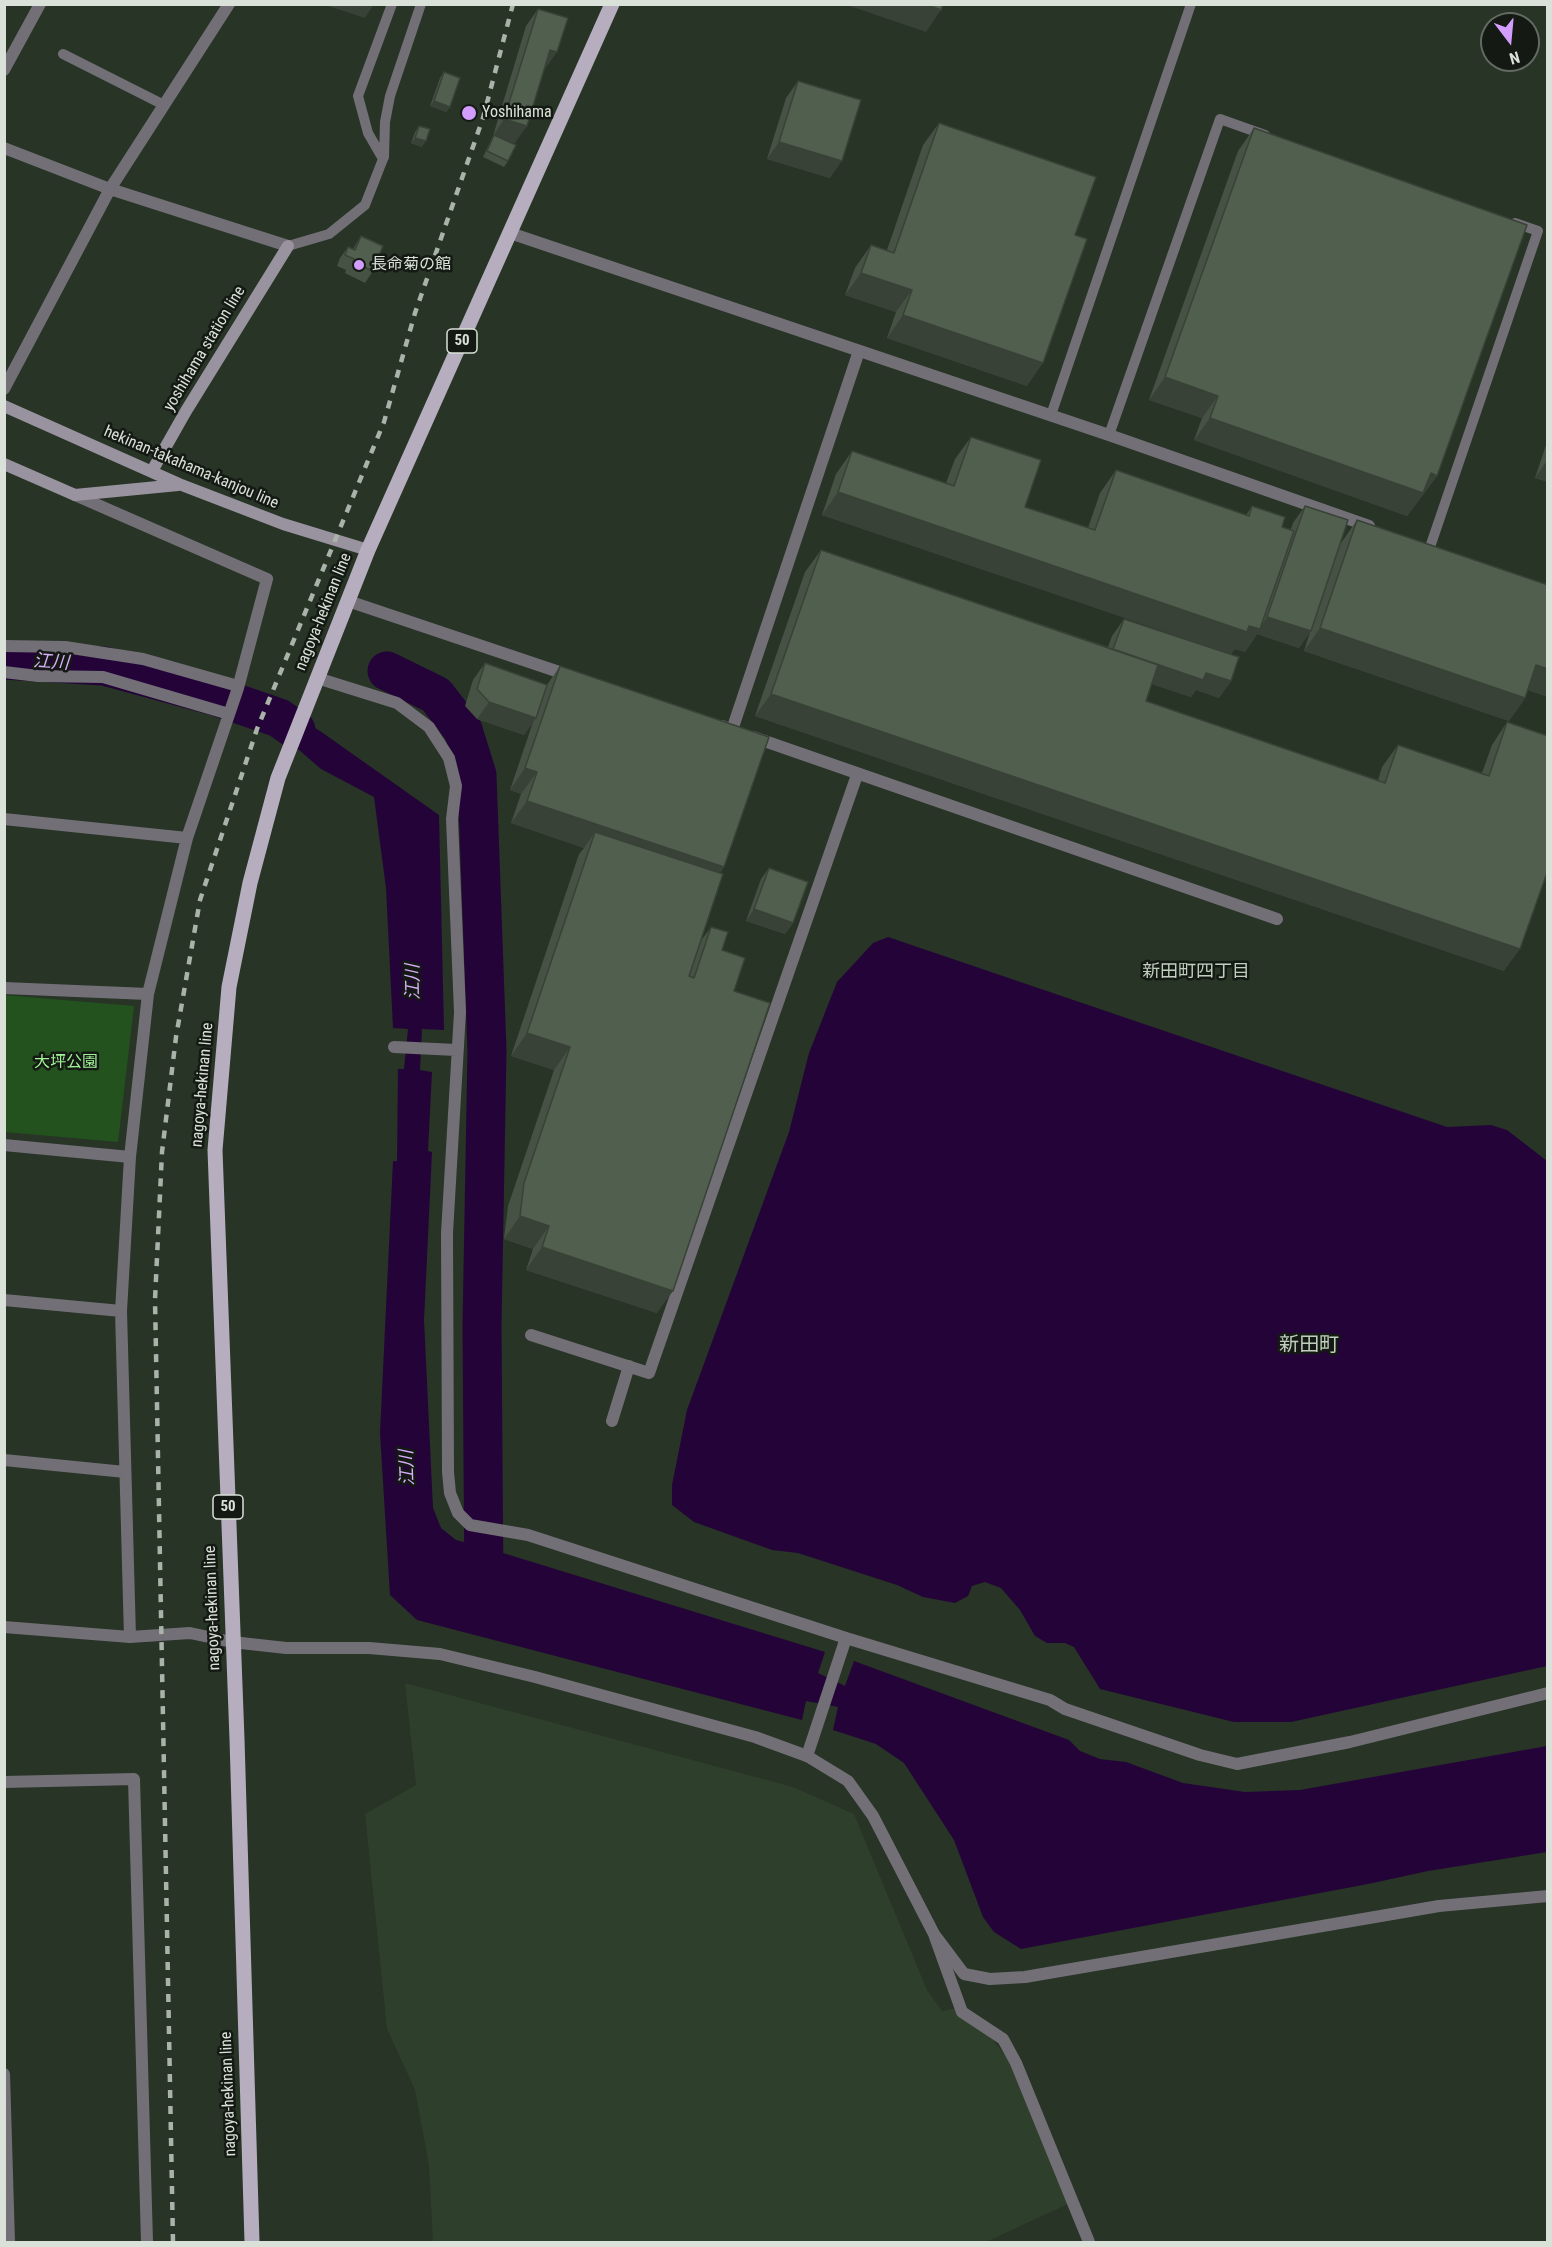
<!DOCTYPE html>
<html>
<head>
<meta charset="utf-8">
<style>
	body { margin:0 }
	#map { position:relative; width:1552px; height:2247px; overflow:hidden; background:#273426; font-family:"Roboto Condensed",sans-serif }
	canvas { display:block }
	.frame { position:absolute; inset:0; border:6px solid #d9e1d8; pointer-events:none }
	.north { position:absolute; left:1480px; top:12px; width:60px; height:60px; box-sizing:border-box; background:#141a13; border:2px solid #636a62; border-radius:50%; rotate:164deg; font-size:16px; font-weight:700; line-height:24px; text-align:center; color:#d9e1d8 }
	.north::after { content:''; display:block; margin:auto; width:21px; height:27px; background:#d29dfd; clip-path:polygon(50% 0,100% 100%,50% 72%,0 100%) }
</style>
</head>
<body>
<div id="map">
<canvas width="1552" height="2247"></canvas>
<div class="frame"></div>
<div class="north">N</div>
</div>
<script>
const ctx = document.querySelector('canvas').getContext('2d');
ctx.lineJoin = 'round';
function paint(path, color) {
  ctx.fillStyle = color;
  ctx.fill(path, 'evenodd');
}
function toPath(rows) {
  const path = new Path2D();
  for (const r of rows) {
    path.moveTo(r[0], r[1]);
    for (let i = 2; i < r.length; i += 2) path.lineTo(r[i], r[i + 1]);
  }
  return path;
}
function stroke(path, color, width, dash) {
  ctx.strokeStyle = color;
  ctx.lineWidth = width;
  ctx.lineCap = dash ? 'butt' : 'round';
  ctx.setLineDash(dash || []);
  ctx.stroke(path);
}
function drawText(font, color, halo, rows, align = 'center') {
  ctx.font = font + ' "Roboto Condensed","Noto Sans JP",sans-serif';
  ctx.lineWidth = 5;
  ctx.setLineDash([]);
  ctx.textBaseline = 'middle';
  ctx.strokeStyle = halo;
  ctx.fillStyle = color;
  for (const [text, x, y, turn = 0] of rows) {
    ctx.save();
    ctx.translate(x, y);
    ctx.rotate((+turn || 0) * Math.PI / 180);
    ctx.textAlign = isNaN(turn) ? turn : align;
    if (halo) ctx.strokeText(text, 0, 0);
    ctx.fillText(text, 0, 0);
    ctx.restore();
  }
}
paint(toPath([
	[405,1683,793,1787,854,1814,927,1990,942,2011,966,2006,1028,2084,1068,2204,986,2242,433,2242,429,2165,415,2090,387,2029,365,1814,416,1785]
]), '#2e3f2c');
paint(toPath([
	[4,995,134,1006,118,1142,5,1132]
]), '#23521f');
paint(toPath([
	[254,697,287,711,320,731,439,815,444,1030,422,1029,420,1070,432,1072,428,1151,432,1152,424,1320,433,1508,441,1528,456,1540,490,1549,825,1652,818,1673,845,1686,854,1661,1069,1740,1080,1751,1100,1759,1126,1762,1183,1783,1245,1792,1300,1790,1547,1746,1547,1852,1428,1871,1368,1884,1021,1949,994,1932,983,1917,954,1840,904,1763,876,1744,833,1730,838,1707,806,1701,802,1720,417,1620,390,1595,380,1433,393,1161,397,1161,398,1069,404,1069,408,1029,393,1028,386,888,374,797,321,769,276,730,248,714],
	[888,937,1447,1127,1491,1125,1507,1130,1547,1161,1547,1666,1291,1722,1234,1722,1100,1689,1074,1647,1065,1643,1047,1643,1035,1636,1020,1610,1001,1588,985,1582,972,1586,968,1596,955,1603,923,1597,897,1585,798,1553,772,1550,694,1522,672,1505,672,1485,687,1410,789,1132,809,1053,837,982,873,943]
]), '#240438');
stroke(toPath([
	[4,660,104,666,218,697,279,718,296,730],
	[387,671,436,695,463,730,477,775,487,1051,482,1325,484,1594]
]), '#240438', 39);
stroke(toPath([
	[63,54,164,105],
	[384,157,385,122,390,96,421,4],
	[288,246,329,234,365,205,383,159,368,133,358,96,392,4],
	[1051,415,1191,4],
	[1109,435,1220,119,1265,135],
	[1430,547,1538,231,1515,223]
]), '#736f77', 10);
stroke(toPath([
	[4,70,40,4],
	[4,148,110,189,288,246],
	[4,389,110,189,229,4],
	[75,495,267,579,238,688,187,838,148,994,130,1157,121,1311,130,1637],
	[348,601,571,676],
	[4,646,65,647,143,659,238,686],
	[4,672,38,676,103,677,229,714],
	[317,678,397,703,429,727,449,758,456,786,452,819,460,1012,447,1233,448,1472,450,1493,458,1513,470,1525,528,1535,846,1638,1050,1700,1065,1709,1200,1755,1237,1764,1350,1742,1548,1693],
	[722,726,732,730,859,351],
	[753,737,1277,919],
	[4,819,187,838],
	[4,988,148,994],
	[394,1047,456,1050],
	[4,1145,130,1157],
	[4,1300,121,1311],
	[531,1335,649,1373,857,775],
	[612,1421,629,1366],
	[4,1460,125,1472],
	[807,1756,846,1638],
	[4,1782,134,1779,147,2242],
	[935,1937,962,2012,1003,2039,1016,2063,1089,2242]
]), '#736f77', 12);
stroke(toPath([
	[510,233,1109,435,1369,526],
	[4,1627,130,1637,190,1633,232,1642,286,1648,369,1648,440,1654,535,1677,755,1737,807,1756,848,1781,873,1816,934,1934,964,1974,990,1979,1025,1977,1439,1906,1548,1896],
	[4,2074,9,2242]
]), '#736f77', 12);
stroke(toPath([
	[4,406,179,484,283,524,368,550],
	[4,464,75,495,178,485],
	[152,471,186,411,288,246]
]), '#99939f', 12);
stroke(toPath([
	[252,2242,237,1739,215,1150,229,987,250,883,278,778,368,550,612,4]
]), '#b6aebe', 15);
stroke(toPath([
	[173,2242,155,1300,162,1152,176,1037,200,900,257,729,384,422,415,313,483,118,513,4]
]), '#aab3a9', 4.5, [8, 8]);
paint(toPath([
	[538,9,545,69,544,69,515,143,506,140,508,161,504,167,483,157,493,136,526,26],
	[444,72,450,107,446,112,430,106,440,78],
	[798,81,830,178,767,159,786,98],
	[939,123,1075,235,1027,386,887,338,896,312,845,295,855,268,871,245,887,250,923,145],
	[419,126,422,147,411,143,415,132],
	[1254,128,1437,476,1407,516,1194,440,1202,418,1149,400,1238,151],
	[361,236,373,271,365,283,345,273,346,270,337,266,340,258,348,247,353,249],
	[971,437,1025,507,1088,528,1100,493,1116,470,1246,515,1252,506,1282,527,1291,529,1293,523,1305,506,1341,543,1357,520,1548,585,1548,697,1528,690,1525,698,1509,721,1304,651,1310,632,1299,648,1257,634,1245,652,1235,649,1231,654,1231,681,1219,698,1196,690,1191,697,1152,684,1146,701,1378,780,1382,767,1398,745,1482,773,1492,745,1507,722,1504,971,755,716,805,572,821,550,1108,647,1112,636,1124,619,1220,650,822,515,836,474,852,451,946,483,955,459],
	[1548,439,1548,482,1535,478],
	[485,663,547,685,560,666,724,867,720,873,700,942,711,927,722,950,734,991,657,1313,526,1270,533,1249,504,1239,508,1206,554,1070,511,1056,579,854,584,848,511,823,521,794,510,790,533,722,524,735,477,719,465,706,473,680],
	[769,868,793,923,785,934,746,921,761,879]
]), '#465244');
paint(toPath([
	[322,4,374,4,365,18],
	[844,4,925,4,941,10,926,32],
	[550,50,557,52,545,69,538,67],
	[434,101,450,107,446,112,430,106],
	[504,119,527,126,515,143,493,136],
	[415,138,426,141,422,147,411,143],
	[779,142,842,161,830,178,767,159],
	[861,273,912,290,896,312,845,295],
	[903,315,1043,363,1027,386,887,338],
	[1165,377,1218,396,1202,418,1149,400],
	[1210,418,1431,473,1437,476,1407,516,1194,440],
	[1548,459,1548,482,1535,478],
	[838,492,1259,629,1267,617,1311,631,1299,648,1257,634,1245,652,1235,649,1231,654,822,515],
	[1320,628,1525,698,1509,721,1304,651],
	[1113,651,1206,673,1231,681,1219,698,1196,690,1191,697,1101,668],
	[1536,665,1548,669,1548,697,1521,687],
	[771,694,1520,949,1504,971,755,716],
	[489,702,536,718,524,735,477,719],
	[525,768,537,772,521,794,510,790],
	[527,801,724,867,708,890,595,832,584,848,511,823],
	[754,909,793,923,785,934,746,921],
	[527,1033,570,1047,554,1070,511,1056],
	[520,1216,549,1226,533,1249,504,1239],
	[542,1247,673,1291,657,1313,526,1270]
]), '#394237');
const building = toPath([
	[925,4,943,4,941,10,925,4],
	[538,9,568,18,557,52,550,50,527,126,504,119,538,9],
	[444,72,460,78,450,107,434,101,444,72],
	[798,81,861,100,842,161,779,142,798,81],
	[939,123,1096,177,1075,235,1087,239,1043,363,903,315,912,290,861,273,871,245,894,253,939,123],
	[419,126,430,129,426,141,415,138,419,126],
	[1254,128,1527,225,1437,476,1431,473,1423,493,1210,418,1218,396,1165,377,1254,128],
	[494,135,516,145,508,161,487,151,494,135],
	[361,236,383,246,373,271,353,262,354,259,345,255,348,247,355,250,361,236],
	[971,437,1041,460,1025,507,1095,530,1116,470,1249,516,1252,506,1285,517,1282,527,1294,531,1260,629,1249,626,1247,632,838,492,852,451,954,486,971,437],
	[1305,506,1348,520,1311,631,1267,617,1305,506],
	[1357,520,1548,585,1548,669,1536,665,1525,698,1320,628,1357,520],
	[821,550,1158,665,1146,701,1385,783,1398,745,1489,776,1507,722,1548,736,1548,870,1520,949,771,694,821,550],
	[1124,619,1239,657,1231,681,1206,673,1203,680,1113,649,1124,619],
	[485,663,547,685,536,718,489,702,477,689,485,663],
	[560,666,769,737,724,867,527,801,537,772,525,768,560,666],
	[595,832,723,874,689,976,694,978,711,927,728,932,722,950,745,958,734,991,770,1003,673,1291,542,1247,549,1226,520,1216,524,1183,570,1047,527,1033,595,832],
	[769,868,808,882,793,923,754,909,769,868]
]);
paint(building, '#515f4f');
stroke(building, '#394237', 1.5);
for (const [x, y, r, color] of [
	[469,113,8,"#d29dfd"],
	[359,265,6,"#d29dfd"]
]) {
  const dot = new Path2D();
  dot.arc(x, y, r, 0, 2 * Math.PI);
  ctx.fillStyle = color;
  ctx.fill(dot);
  stroke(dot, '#141a13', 2);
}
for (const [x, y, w] of [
	[462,341,30],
	[228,1507,30]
]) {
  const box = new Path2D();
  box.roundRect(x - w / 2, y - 12, w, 24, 4.5);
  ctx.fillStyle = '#141a13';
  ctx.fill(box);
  stroke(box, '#d9e1d8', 1.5);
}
drawText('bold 15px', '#d9e1d8', null, [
	["50",462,341],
	["50",228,1507]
]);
drawText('16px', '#d9e1d8', '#141a13', [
	["Yoshihama",482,113],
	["長命菊の館",371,265]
], 'left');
drawText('16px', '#d9e1d8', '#141a13', [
	["yoshihama station line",205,349,-59],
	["hekinan-takahama-kanjou line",191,468,23],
	["nagoya-hekinan line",324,612,-68],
	["nagoya-hekinan line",203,1085,-85],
	["nagoya-hekinan line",213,1608,-92],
	["nagoya-hekinan line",229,2094,-92]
]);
drawText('16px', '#9ff296', '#141a13', [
	["大坪公園",66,1063]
]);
drawText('italic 18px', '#d9aefe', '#141a13', [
	["江川",51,663,4],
	["江川",414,982,-91],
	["江川",408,1468,-92]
]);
drawText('18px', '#bfcebd', '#141a13', [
	["新田町四丁目",1196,972]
]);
drawText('20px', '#bfcebd', '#141a13', [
	["新田町",1309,1346]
]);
</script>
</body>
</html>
